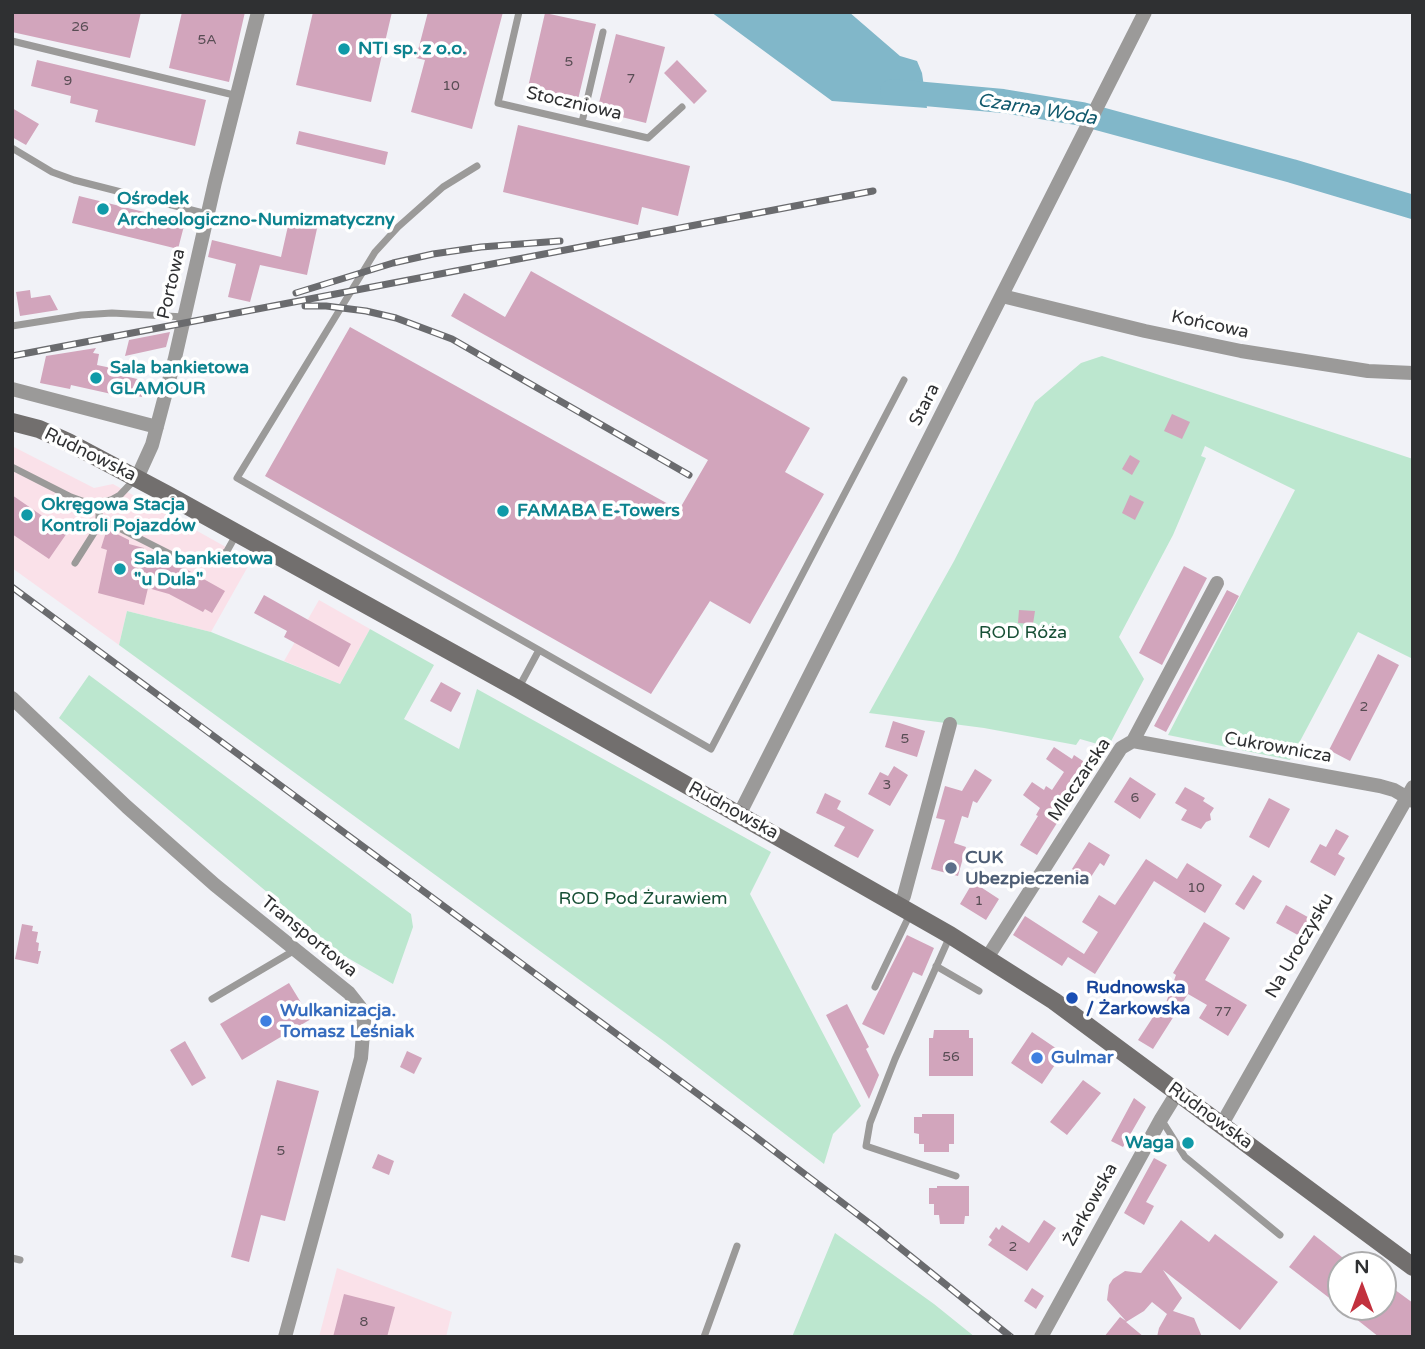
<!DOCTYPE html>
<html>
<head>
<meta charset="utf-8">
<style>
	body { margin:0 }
	#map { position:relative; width:1425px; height:1349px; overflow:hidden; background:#f1f2f7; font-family:"Varela Round",sans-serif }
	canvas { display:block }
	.frame { position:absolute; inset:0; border:14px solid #2f3032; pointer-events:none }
	.north { position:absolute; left:1327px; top:1251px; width:70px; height:70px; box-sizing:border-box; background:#fff; border:2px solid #acacad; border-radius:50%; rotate:0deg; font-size:19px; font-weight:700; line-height:28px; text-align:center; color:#2f3032 }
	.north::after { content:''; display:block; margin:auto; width:24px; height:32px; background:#c2313e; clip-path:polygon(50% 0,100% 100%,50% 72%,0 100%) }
</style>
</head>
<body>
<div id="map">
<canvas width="1425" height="1349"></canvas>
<div class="frame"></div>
<div class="north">N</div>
</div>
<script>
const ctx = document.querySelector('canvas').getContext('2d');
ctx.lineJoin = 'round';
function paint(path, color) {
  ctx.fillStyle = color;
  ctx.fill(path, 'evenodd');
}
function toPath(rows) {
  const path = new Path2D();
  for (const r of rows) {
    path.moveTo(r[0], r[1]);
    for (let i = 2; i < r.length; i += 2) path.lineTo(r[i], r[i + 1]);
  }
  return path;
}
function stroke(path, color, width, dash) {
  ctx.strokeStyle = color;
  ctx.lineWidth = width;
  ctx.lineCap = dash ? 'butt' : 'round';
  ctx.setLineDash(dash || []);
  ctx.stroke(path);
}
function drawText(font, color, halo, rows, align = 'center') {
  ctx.font = font + ' "Varela Round",sans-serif';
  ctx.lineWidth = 7;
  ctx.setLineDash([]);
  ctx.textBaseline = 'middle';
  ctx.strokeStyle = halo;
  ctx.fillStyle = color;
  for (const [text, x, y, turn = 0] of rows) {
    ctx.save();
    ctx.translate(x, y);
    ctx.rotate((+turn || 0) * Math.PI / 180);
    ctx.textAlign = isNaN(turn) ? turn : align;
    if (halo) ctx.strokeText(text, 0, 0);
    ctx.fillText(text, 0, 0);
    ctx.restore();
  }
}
paint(toPath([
	[12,446,94,488,113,484,251,561,211,632,127,611,119,645,12,568],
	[319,600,370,629,340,684,284,661],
	[337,1268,452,1312,446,1337,319,1337]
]), '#fae1e9');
paint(toPath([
	[1102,356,1413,459,1413,659,1358,632,1290,760,1168,735,1295,490,1205,446,1201,456,1206,458,1173,535,1119,637,1144,679,1108,747,1080,739,1076,745,984,728,869,713,954,561,1035,402,1081,363],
	[127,611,211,632,340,684,370,629,434,665,404,719,459,749,477,689,771,852,750,894,861,1106,833,1134,824,1164,665,1042,119,645],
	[89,675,411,914,413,927,393,984,341,954,59,718],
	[835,1233,934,1304,975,1337,792,1337]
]), '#bce7cf');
paint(toPath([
	[711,12,849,12,900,56,917,61,922,73,927,108,832,101]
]), '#81b7c9');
stroke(toPath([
	[892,91,1003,101,1082,114,1292,171,1413,207]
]), '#81b7c9', 24);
paint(toPath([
	[12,12,141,12,130,58,12,32],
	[182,12,245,12,229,82,169,68],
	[313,12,392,12,371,102,296,85],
	[428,12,503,12,472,129,411,112,425,60,416,58],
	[545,13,596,24,576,108,526,96],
	[616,34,665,47,646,123,597,111],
	[37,60,206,100,195,146,95,122,98,110,70,103,71,96,31,86],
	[677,60,707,91,694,104,664,73],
	[12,108,39,124,26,145,12,137],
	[518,125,690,166,678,216,642,207,638,225,503,192],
	[299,131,388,152,385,165,296,144],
	[79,196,185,222,178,249,72,223],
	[290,217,318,224,307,275,260,265,250,302,228,297,236,264,208,257,212,240,281,257],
	[531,271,810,428,785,472,824,494,750,624,710,601,651,694,265,476,350,327,679,510,708,460,451,316,464,293,505,317],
	[30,290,31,298,50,295,58,310,20,316,16,292],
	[170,332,166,347,125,356,129,340],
	[96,348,93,353,99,354,97,365,121,370,120,375,146,381,142,397,117,391,116,395,71,385,70,389,40,383,46,356],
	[1172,414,1190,422,1182,439,1164,431],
	[1130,455,1140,461,1132,475,1122,469],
	[12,495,67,533,49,559,12,534],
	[1130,495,1144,502,1135,520,1122,513],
	[107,529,129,540,129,544,144,548,141,556,184,568,225,591,212,613,205,609,203,612,169,594,148,588,144,605,98,593,107,550,101,548],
	[1184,566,1207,578,1162,665,1139,653],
	[1227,590,1239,596,1166,732,1154,726],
	[264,595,351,644,339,667,284,637,287,631,254,613],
	[1019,610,1035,611,1033,624,1018,623],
	[1378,654,1399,665,1350,761,1329,750],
	[441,682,461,693,451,712,430,701],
	[893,721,925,731,917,757,885,747],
	[1054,747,1072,759,1074,755,1092,767,1037,855,1020,845,1038,816,1036,815,1040,808,1023,795,1032,782,1044,790,1046,786,1052,790,1064,772,1046,759],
	[894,766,908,775,890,806,868,794,880,772,888,776],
	[975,769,992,780,977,803,973,801,968,818,962,816,954,843,966,847,958,876,931,869,945,820,936,818,945,786,962,791],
	[1130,777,1156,794,1140,819,1114,802],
	[1185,787,1205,798,1203,801,1214,808,1210,814,1211,820,1206,822,1201,829,1181,820,1187,810,1175,803],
	[825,793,841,801,837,809,874,830,858,858,834,846,845,827,816,813],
	[1269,798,1290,809,1269,848,1249,837],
	[1336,829,1349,836,1338,854,1345,858,1335,876,1310,862,1320,844,1326,847],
	[1089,842,1110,855,1104,866,1100,863,1089,880,1072,869],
	[1146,859,1177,879,1187,863,1222,885,1205,913,1154,881,1095,974,1068,957,1062,966,1013,935,1025,916,1084,954,1098,932,1082,922,1099,895,1115,905],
	[1253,875,1262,881,1244,910,1235,904],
	[973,882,999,899,986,920,960,904],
	[1286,905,1315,921,1305,939,1276,923],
	[1204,922,1230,938,1205,980,1247,1005,1228,1036,1199,1018,1207,1005,1188,994,1153,1049,1138,1040,1159,1008,1163,1011,1176,975,1173,973],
	[22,924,33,926,32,931,38,932,36,942,39,943,38,951,41,951,38,964,15,959],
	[907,935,934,948,922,976,913,972,884,1035,862,1024],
	[289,983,311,1019,242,1060,220,1024],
	[847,1004,869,1047,866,1049,879,1075,869,1099,826,1015],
	[934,1030,969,1030,969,1038,973,1038,973,1076,929,1076,929,1038,933,1038],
	[1032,1032,1063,1053,1042,1084,1011,1063],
	[185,1041,206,1078,192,1086,170,1050],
	[407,1051,422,1058,414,1074,400,1067],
	[277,1080,319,1091,285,1221,261,1215,249,1262,231,1257],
	[1083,1080,1101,1093,1067,1135,1050,1122],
	[1134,1098,1146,1107,1123,1147,1111,1141],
	[922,1114,954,1114,954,1144,949,1144,949,1152,924,1152,924,1144,919,1144,919,1134,914,1133,914,1117,922,1117],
	[378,1154,394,1161,389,1175,372,1168],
	[1154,1158,1167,1165,1146,1202,1154,1206,1144,1225,1124,1213],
	[937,1186,969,1186,969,1216,965,1216,964,1224,940,1224,939,1215,934,1215,934,1204,929,1204,929,1188,937,1188],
	[1044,1220,1056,1228,1027,1271,988,1245,992,1240,989,1237,996,1227,999,1230,1002,1225,1029,1243],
	[1181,1220,1209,1242,1215,1234,1278,1282,1240,1330,1163,1270,1182,1298,1173,1311,1194,1318,1202,1337,1157,1337,1159,1328,1167,1314,1152,1302,1144,1311,1126,1322,1144,1337,1104,1337,1120,1317,1126,1321,1107,1300,1109,1285,1113,1279,1125,1271,1141,1273],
	[1314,1235,1352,1265,1341,1265,1341,1307,1289,1267],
	[1383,1281,1413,1303,1413,1337,1379,1337,1341,1307,1383,1307],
	[1032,1288,1044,1296,1036,1309,1024,1301],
	[344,1294,395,1307,387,1337,333,1337]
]), '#d2a5bc');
stroke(toPath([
	[519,12,498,103,648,138,682,107],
	[12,41,238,96],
	[582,122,603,32],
	[12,148,52,172,74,180,207,214],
	[477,166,443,187,398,227,375,252,237,478,539,650],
	[12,326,81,315,112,313,184,317],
	[12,467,71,497,85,502,99,503,111,500,120,495,136,478],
	[99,518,184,561,196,563,209,562,220,557,227,551,236,535],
	[75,563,94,533,99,518,99,503],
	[518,689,539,650,711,749,904,380],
	[950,936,895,1059,870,1123,866,1146,956,1176],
	[936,966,979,991],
	[875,987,911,912],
	[212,999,295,950],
	[1161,1119,1185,1157,1280,1235],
	[12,1258,20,1260],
	[704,1337,737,1246]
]), '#9b9a99', 7);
stroke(toPath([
	[1002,296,1145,331,1241,351,1368,371,1413,373],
	[12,389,157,427],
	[137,478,152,445,175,358,215,182,258,12],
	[12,698,127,807,215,885,349,993,360,1007,364,1021,361,1058,285,1337],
	[1133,741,1380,786,1394,790,1413,801],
	[739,815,1145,12],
	[899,905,904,896,950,724],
	[987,958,1121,748,1133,741,1217,583],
	[1222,1124,1413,787],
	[1041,1337,1161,1119,1177,1093]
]), '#9b9a99', 14);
stroke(toPath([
	[12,422,39,429,68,442,168,495,518,689,950,935,1054,1001,1413,1267]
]), '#726f6e', 18);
const rail = toPath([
	[296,293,393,263,433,254,481,247,560,241],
	[305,306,326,306,366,311,396,318,452,339,689,475],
	[12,356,873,191],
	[12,587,752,1134,873,1226,1011,1337]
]);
stroke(rail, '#6a6b6e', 7);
stroke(rail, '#fff', 4.5, [13]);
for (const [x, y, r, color] of [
	[344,49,7,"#0f9aa8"],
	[103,209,7,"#0f9aa8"],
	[96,378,7,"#0f9aa8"],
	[503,511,7,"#0f9aa8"],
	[27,515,7,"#0f9aa8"],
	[120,569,7,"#0f9aa8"],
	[951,868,7,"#5c6f8a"],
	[1072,998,7,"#1a4fb4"],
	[266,1021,7,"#3f7fe0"],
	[1037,1058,7,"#3f7fe0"],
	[1188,1143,7,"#0f9aa8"]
]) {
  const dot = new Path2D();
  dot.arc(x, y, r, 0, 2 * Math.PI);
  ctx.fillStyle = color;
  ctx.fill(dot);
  stroke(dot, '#fff', 2.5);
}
drawText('14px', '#584d54', null, [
	["26",80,27],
	["5A",207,40],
	["5",569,62],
	["7",631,79],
	["9",68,81],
	["10",451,86],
	["2",1364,707],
	["5",905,739],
	["3",887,785],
	["6",1135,798],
	["10",1196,888],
	["1",979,901],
	["77",1223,1012],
	["56",951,1057],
	["5",281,1151],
	["2",1013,1247],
	["8",364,1322]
]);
drawText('bold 18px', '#0d838f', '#fff', [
	["NTI sp. z o.o.",358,49],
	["Ośrodek",117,199],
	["Archeologiczno-Numizmatyczny",117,220],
	["Sala bankietowa",110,368],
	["GLAMOUR",110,389],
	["Okręgowa Stacja",41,505],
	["Kontroli Pojazdów",41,526],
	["FAMABA E-Towers",517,511],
	["Sala bankietowa",134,559],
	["\"u Dula\"",134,580],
	["Waga",1174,1143,"right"]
], 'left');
drawText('18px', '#2f3032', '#fff', [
	["Stoczniowa",574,104,13],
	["Portowa",172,284,-77],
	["Końcowa",1210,325,12],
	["Stara",925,405,-63],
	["Rudnowska",90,455,26],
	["Cukrownicza",1278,748,10],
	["Mleczarska",1080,780,-56],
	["Rudnowska",733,811,29],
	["Transportowa",309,937,39],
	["Na Uroczysku",1300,946,-60],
	["Rudnowska",1210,1116,36],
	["Żarkowska",1091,1205,-61]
]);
drawText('18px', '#185036', '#fff', [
	["ROD Róża",1023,633],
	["ROD Pod Żurawiem",643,899]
]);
drawText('bold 18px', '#4e5e75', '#fff', [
	["CUK",965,858],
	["Ubezpieczenia",965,879]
], 'left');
drawText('bold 18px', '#164399', '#fff', [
	["Rudnowska",1086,988],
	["/ Żarkowska",1086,1009]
], 'left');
drawText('bold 18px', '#366cbe', '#fff', [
	["Wulkanizacja.",280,1011],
	["Tomasz Leśniak",280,1032],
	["Gulmar",1051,1058]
], 'left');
drawText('italic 19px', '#11596c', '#fff', [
	["Czarna Woda",1037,110,9]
]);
</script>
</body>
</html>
